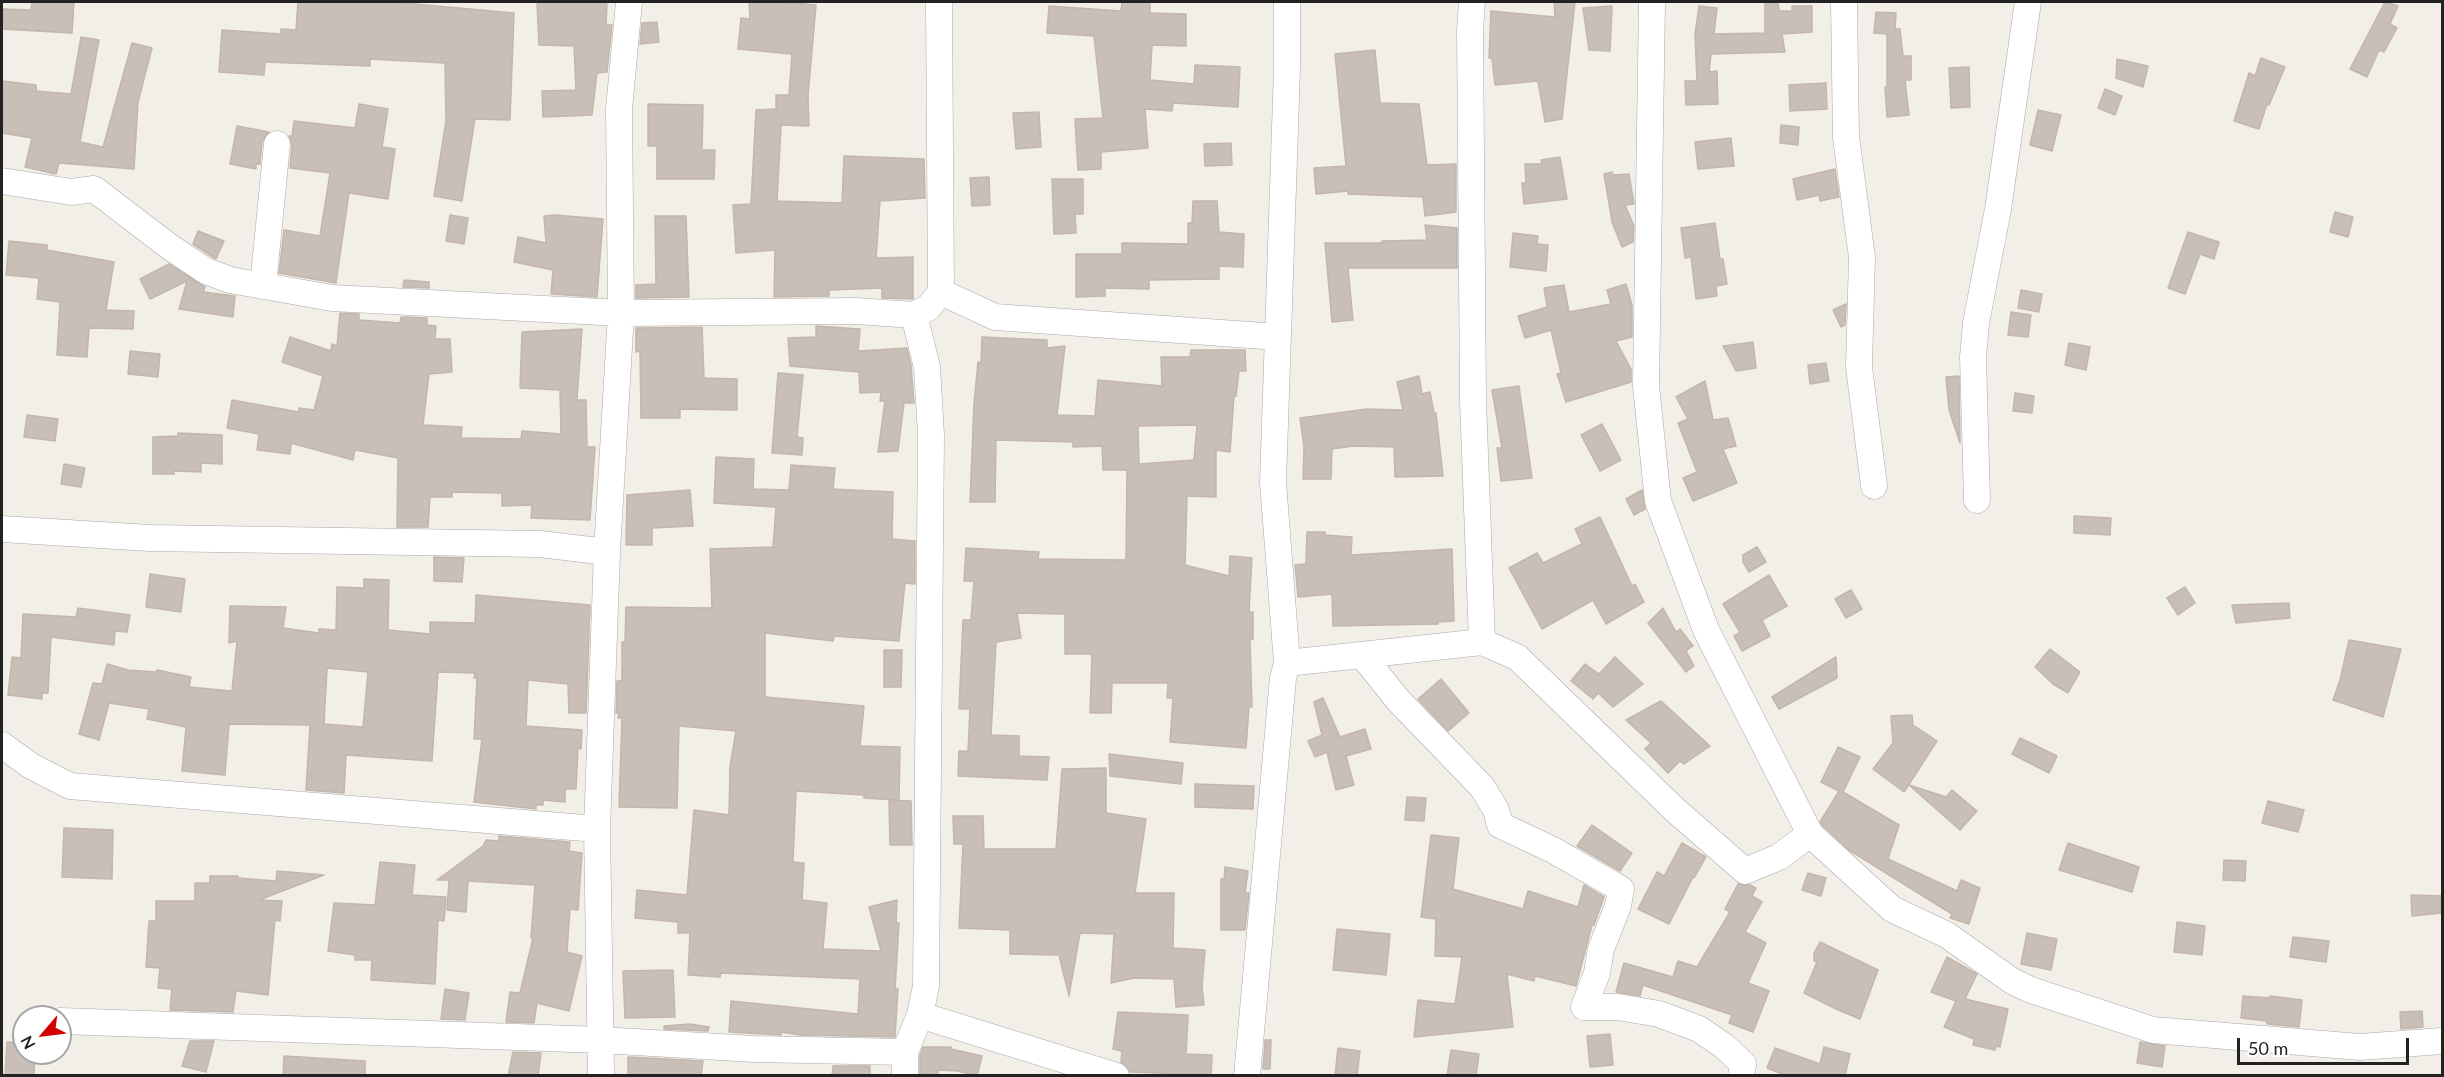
<!DOCTYPE html>
<html>
<head>
<meta charset="utf-8">
<style>
	body { margin:0 }
	#map { position:relative; width:2444px; height:1077px; overflow:hidden; background:#f2efe9; font-family:Lato,sans-serif }
	canvas { display:block }
	.frame { position:absolute; inset:0; border:3px solid #222; pointer-events:none }
	.north { position:absolute; left:12px; top:1005px; width:60px; height:60px; box-sizing:border-box; background:#fff; border:2px solid #a7a7a7; border-radius:50%; rotate:242deg; font-size:16px; font-weight:700; line-height:24px; text-align:center; color:#222 }
	.north::after { content:''; display:block; margin:auto; width:21px; height:27px; background:#d40000; clip-path:polygon(50% 0,100% 100%,50% 72%,0 100%) }
	.scale { position:absolute; left:2237px; top:1038px; width:172px; height:27px; box-sizing:border-box; border:3px solid #222; border-top:0; padding-left:8px; font-size:18px; line-height:21px; white-space:nowrap; color:#222; -webkit-text-stroke:4px #fff; paint-order:stroke }
</style>
</head>
<body>
<div id="map">
<canvas width="2444" height="1077"></canvas>
<div class="frame"></div>
<div class="north">N</div>
<div class="scale">50 m</div>
</div>
<script>
const ctx = document.querySelector('canvas').getContext('2d');
ctx.lineJoin = 'round';
function paint(path, color) {
  ctx.fillStyle = color;
  ctx.fill(path, 'evenodd');
}
function toPath(rows) {
  const path = new Path2D();
  for (const r of rows) {
    path.moveTo(r[0], r[1]);
    for (let i = 2; i < r.length; i += 2) path.lineTo(r[i], r[i + 1]);
  }
  return path;
}
function stroke(path, color, width, dash) {
  ctx.strokeStyle = color;
  ctx.lineWidth = width;
  ctx.lineCap = dash ? 'butt' : 'round';
  ctx.setLineDash(dash || []);
  ctx.stroke(path);
}
const building = toPath([
	[32,2,74,2,72,33,2,29,2,9,31,10,32,2],
	[298,2,393,2,514,13,510,120,475,119,462,201,434,196,446,121,445,63,370,59,370,66,265,62,264,75,219,72,222,30,281,34,281,29,296,30,298,2],
	[537,2,607,2,606,25,612,25,607,72,597,73,592,115,543,117,542,91,576,90,574,46,539,45,537,2],
	[749,2,781,2,816,5,808,96,809,126,781,125,777,201,842,203,844,156,924,159,925,198,880,201,876,258,913,257,913,299,882,298,882,288,829,290,829,296,774,297,775,250,736,253,733,205,751,204,756,110,776,109,776,95,789,95,792,54,738,49,741,18,750,19,749,2],
	[1122,2,1150,2,1150,13,1186,14,1186,46,1152,45,1150,80,1194,84,1195,65,1240,67,1238,107,1173,103,1172,111,1145,109,1148,148,1101,152,1101,169,1078,170,1075,119,1103,118,1094,36,1047,33,1049,6,1121,11,1122,2],
	[1554,2,1575,2,1562,119,1545,122,1538,81,1495,85,1492,58,1489,58,1491,11,1555,17,1554,2],
	[1765,2,1778,2,1779,11,1792,11,1792,6,1812,6,1812,32,1782,34,1785,52,1711,54,1709,72,1717,71,1718,104,1686,105,1685,81,1697,81,1695,34,1699,6,1717,8,1714,34,1765,33,1765,2],
	[2385,2,2398,6,2390,24,2397,28,2384,52,2379,50,2367,77,2350,69,2385,2],
	[1612,6,1610,51,1589,50,1583,8,1612,6],
	[1876,12,1896,13,1895,29,1900,29,1903,56,1911,56,1911,80,1905,80,1909,115,1887,117,1885,87,1887,87,1887,34,1874,33,1876,12],
	[657,22,659,42,640,44,642,23,657,22],
	[81,37,99,40,80,142,103,147,132,43,152,48,138,102,134,169,59,163,56,174,25,167,32,138,2,133,2,81,36,85,36,91,71,94,81,37],
	[1375,50,1380,103,1419,104,1427,165,1456,164,1456,212,1425,216,1423,197,1348,194,1348,191,1316,194,1314,168,1346,166,1335,54,1375,50],
	[2261,58,2285,67,2269,105,2267,104,2259,129,2234,121,2249,73,2255,76,2261,58],
	[2117,59,2148,66,2143,87,2116,78,2117,59],
	[1969,67,1970,107,1951,108,1949,68,1969,67],
	[1826,83,1827,109,1790,111,1789,85,1826,83],
	[2105,89,2122,96,2115,115,2098,108,2105,89],
	[359,104,388,109,382,147,395,149,388,199,349,193,336,283,279,273,284,230,320,236,330,173,290,168,292,145,289,136,292,136,294,121,355,128,359,104],
	[648,104,703,105,702,150,715,150,714,179,657,179,657,146,648,146,648,104],
	[2038,110,2061,115,2052,151,2030,145,2038,110],
	[1039,112,1041,147,1016,149,1013,113,1039,112],
	[1781,125,1799,127,1798,145,1780,143,1781,125],
	[237,126,269,132,262,142,260,164,256,164,256,169,230,164,237,126],
	[1731,138,1734,166,1698,169,1695,142,1731,138],
	[1231,143,1232,165,1205,166,1204,144,1231,143],
	[1560,157,1567,199,1524,204,1522,183,1526,183,1525,164,1542,164,1541,160,1560,157],
	[1835,169,1839,197,1820,201,1819,195,1797,200,1793,179,1835,169],
	[1612,172,1613,175,1629,174,1634,204,1625,205,1634,226,1633,242,1622,247,1612,222,1604,174,1612,172],
	[989,177,990,205,972,206,970,178,989,177],
	[1052,179,1083,179,1083,214,1075,214,1076,233,1054,234,1052,179],
	[1193,201,1217,201,1219,232,1244,234,1243,267,1219,266,1219,279,1149,280,1149,289,1105,288,1105,296,1076,297,1076,254,1122,254,1122,243,1188,244,1188,223,1192,223,1193,201],
	[2335,212,2353,217,2348,237,2330,232,2335,212],
	[450,215,468,218,464,244,446,241,450,215],
	[555,215,603,219,597,297,551,294,553,270,514,262,518,237,546,243,544,216,555,215],
	[655,216,686,216,689,297,636,298,636,285,656,284,655,216],
	[1715,223,1720,259,1723,259,1727,284,1716,286,1717,296,1696,299,1691,257,1685,258,1681,228,1715,223],
	[1425,225,1457,228,1457,268,1348,268,1353,320,1332,322,1325,243,1382,243,1382,241,1427,240,1425,225],
	[198,231,224,241,216,259,193,244,198,231],
	[2188,232,2219,242,2214,259,2200,254,2185,294,2168,288,2188,232],
	[1513,233,1538,236,1537,244,1548,245,1546,271,1510,267,1513,233],
	[9,241,47,245,47,250,114,262,106,310,134,311,133,329,89,328,87,357,57,355,60,302,37,299,39,278,6,275,9,241],
	[169,264,205,287,203,292,235,296,233,317,179,309,187,281,150,299,140,279,169,264],
	[404,280,429,282,429,288,403,287,404,280],
	[1626,284,1632,305,1632,337,1616,341,1631,369,1631,382,1566,402,1557,374,1561,373,1551,330,1525,338,1518,316,1547,307,1544,288,1564,285,1569,312,1611,304,1607,290,1626,284],
	[2021,290,2042,294,2039,312,2018,308,2021,290],
	[1846,304,1845,325,1841,327,1833,310,1846,304],
	[2011,312,2031,315,2028,337,2008,335,2011,312],
	[340,313,359,314,359,320,400,323,401,317,427,318,427,325,436,326,435,339,450,339,452,372,429,374,423,425,462,427,461,438,521,439,522,431,561,434,560,390,520,388,522,332,582,329,577,400,586,400,587,447,595,447,590,520,531,518,532,505,502,506,502,493,452,492,452,497,430,497,428,527,397,527,398,458,355,450,353,460,291,443,290,454,257,450,259,434,227,428,232,400,299,412,299,408,314,410,323,376,282,362,290,337,331,351,332,344,337,346,340,313],
	[816,326,860,329,858,351,907,348,911,365,914,403,904,403,898,451,878,452,885,401,880,401,881,392,860,393,859,372,790,366,788,338,816,337,816,326],
	[702,327,704,378,737,379,737,410,680,409,680,418,641,418,640,351,636,352,636,328,702,327],
	[982,337,1047,340,1047,348,1065,346,1057,415,1095,416,1098,380,1162,386,1161,357,1190,357,1191,350,1245,350,1246,371,1239,371,1236,396,1234,396,1230,452,1216,450,1216,497,1187,496,1185,565,1229,576,1230,556,1252,558,1249,612,1253,612,1253,639,1250,640,1252,707,1249,707,1246,748,1170,742,1173,698,1167,698,1168,683,1112,683,1111,713,1090,713,1092,654,1065,654,1065,614,1017,613,1021,638,996,642,991,735,1019,736,1019,756,1049,757,1047,780,958,776,959,751,968,751,970,709,959,709,963,620,971,620,974,581,964,581,966,548,1039,552,1038,559,1126,560,1127,470,1103,470,1102,446,1073,447,1073,442,996,440,995,502,970,502,974,404,978,362,981,363,982,337],
	[1197,425,1194,460,1139,464,1138,426,1197,425],
	[1753,342,1756,368,1736,371,1723,346,1753,342],
	[2069,343,2090,347,2086,370,2065,365,2069,343],
	[130,351,160,354,158,377,128,374,130,351],
	[1826,363,1829,381,1810,384,1808,365,1826,363],
	[778,373,803,375,797,437,803,438,802,455,772,453,778,373],
	[1419,376,1422,394,1430,392,1434,413,1436,413,1443,476,1395,477,1394,447,1353,446,1332,449,1331,479,1303,479,1304,447,1300,418,1367,409,1403,410,1397,382,1419,376],
	[1959,376,1960,443,1949,410,1946,377,1959,376],
	[1705,381,1713,420,1728,418,1736,446,1723,449,1737,483,1693,501,1683,478,1697,472,1678,423,1688,419,1676,397,1705,381],
	[1519,386,1532,478,1501,481,1497,448,1502,448,1492,390,1519,386],
	[2015,393,2034,396,2032,413,2013,411,2015,393],
	[27,415,58,419,55,441,24,437,27,415],
	[1602,424,1621,460,1600,471,1581,435,1602,424],
	[178,433,222,435,222,464,201,463,201,472,174,471,174,474,153,474,153,437,178,436,178,433],
	[716,457,754,459,753,489,789,490,791,465,835,468,833,489,893,492,892,539,915,541,915,584,905,583,899,641,834,636,833,641,765,633,765,697,864,706,860,746,900,747,899,800,864,798,864,795,796,791,793,862,804,863,802,900,827,903,823,949,881,951,869,907,897,900,896,923,899,923,895,989,898,989,895,1037,800,1035,781,1032,781,1035,729,1032,731,1001,858,1014,860,979,721,973,720,977,688,975,690,933,678,933,678,922,635,918,637,890,687,895,694,810,729,815,730,766,736,731,679,726,677,808,619,807,622,718,618,718,619,713,616,713,617,681,622,681,622,642,625,642,626,607,712,608,710,549,773,547,776,507,714,503,716,457],
	[64,464,85,468,81,487,61,484,64,464],
	[690,490,693,526,652,528,652,545,626,545,627,495,690,490],
	[1642,490,1645,509,1634,515,1626,499,1642,490],
	[2074,516,2111,518,2110,535,2074,533,2074,516],
	[1600,517,1632,586,1635,584,1644,602,1606,624,1593,600,1542,629,1509,568,1537,553,1543,563,1582,544,1575,529,1600,517],
	[1307,532,1325,532,1325,535,1352,537,1351,555,1452,549,1454,621,1438,622,1438,624,1333,626,1332,594,1298,597,1295,565,1306,564,1307,532],
	[1757,547,1766,562,1749,572,1743,562,1743,555,1757,547],
	[434,557,464,558,462,582,434,581,434,557],
	[150,574,185,579,181,612,146,607,150,574],
	[1769,575,1787,606,1762,620,1770,636,1742,651,1734,636,1740,632,1723,604,1769,575],
	[364,579,389,580,388,630,430,634,430,622,475,623,476,595,590,605,586,713,569,713,568,684,528,680,526,726,582,730,581,749,578,748,576,789,565,789,565,802,543,800,543,805,536,805,536,809,474,802,482,739,474,739,477,678,474,678,475,673,438,672,432,761,346,755,344,793,306,790,310,725,229,724,225,775,182,771,186,727,147,719,149,709,109,703,99,740,79,734,93,683,102,684,107,664,128,670,156,672,157,670,191,677,189,687,232,691,237,641,229,643,230,606,286,607,283,628,319,633,319,629,336,630,337,587,364,588,364,579],
	[327,668,368,672,363,727,324,724,327,668],
	[2185,587,2195,603,2178,615,2167,598,2185,587],
	[1851,590,1862,609,1846,618,1835,599,1851,590],
	[2289,603,2290,618,2236,623,2232,605,2289,603],
	[78,608,130,615,127,632,115,631,114,645,51,637,48,693,42,693,42,699,8,695,12,657,21,658,23,614,76,617,78,608],
	[1663,608,1676,632,1680,629,1693,646,1686,651,1694,666,1686,672,1648,623,1663,608],
	[2349,640,2401,649,2383,717,2333,700,2340,680,2349,640],
	[2050,649,2080,672,2068,693,2053,684,2035,667,2050,649],
	[884,650,902,650,901,687,884,687,884,650],
	[1615,657,1643,684,1613,707,1598,693,1593,699,1571,681,1585,664,1599,674,1615,657],
	[1836,657,1837,678,1779,709,1772,697,1836,657],
	[1441,679,1469,713,1448,731,1418,699,1441,679],
	[1323,698,1340,737,1365,729,1371,749,1346,756,1354,785,1336,790,1327,752,1315,757,1308,741,1322,735,1314,702,1323,698],
	[1661,701,1710,746,1684,764,1680,761,1668,773,1645,749,1651,743,1626,720,1661,701],
	[1912,715,1913,725,1937,741,1904,792,1873,769,1893,743,1891,716,1912,715],
	[2020,738,2057,756,2049,773,2012,754,2020,738],
	[1838,747,1860,757,1843,792,1899,825,1888,859,1957,891,1961,880,1980,888,1969,924,1950,918,1952,914,1849,850,1822,825,1820,822,1839,791,1821,782,1838,747],
	[1109,754,1183,763,1181,784,1110,776,1109,754],
	[1106,768,1106,813,1146,819,1135,893,1174,893,1173,948,1205,950,1202,987,1204,1005,1176,1007,1174,979,1134,978,1111,983,1114,934,1080,933,1069,996,1059,955,1010,954,1010,930,959,928,963,844,954,844,953,816,983,816,984,849,1056,849,1062,769,1106,768],
	[1195,784,1254,786,1253,809,1195,807,1195,784],
	[1909,785,1946,797,1952,790,1977,811,1960,830,1909,785],
	[1407,797,1426,798,1424,821,1405,820,1407,797],
	[889,800,911,801,912,845,890,845,889,800],
	[2268,801,2304,810,2298,832,2262,823,2268,801],
	[1592,825,1632,853,1620,871,1577,846,1592,825],
	[64,828,113,830,112,879,62,877,64,828],
	[1431,835,1459,838,1453,889,1523,909,1528,891,1578,907,1584,885,1604,897,1594,925,1592,925,1576,986,1535,976,1534,981,1507,974,1513,1027,1414,1037,1418,1000,1455,1004,1462,957,1435,956,1436,919,1421,917,1431,835],
	[499,836,570,842,569,851,582,853,578,910,570,909,567,952,582,956,569,1011,537,1003,534,1023,506,1022,510,992,520,993,533,938,531,938,535,885,468,881,466,912,447,910,449,880,437,880,483,846,486,840,499,841,499,836],
	[1682,843,1706,857,1694,878,1693,877,1669,924,1638,909,1657,872,1664,876,1682,843],
	[2068,843,2139,867,2132,892,2059,870,2068,843],
	[2224,860,2246,861,2245,881,2223,880,2224,860],
	[380,862,415,865,412,895,446,897,444,921,438,920,435,984,371,980,372,960,355,960,355,955,328,951,334,903,375,905,380,862],
	[1225,867,1248,871,1245,893,1249,893,1245,930,1221,930,1221,879,1224,879,1225,867],
	[277,871,324,875,259,900,282,901,280,921,275,920,268,995,236,991,233,1012,170,1010,172,989,158,988,160,968,146,967,149,921,156,921,156,901,195,901,195,883,210,883,210,876,238,876,238,878,276,881,277,871],
	[1808,873,1826,878,1821,896,1802,890,1808,873],
	[1738,884,1750,885,1756,888,1752,896,1762,902,1745,932,1766,943,1748,983,1769,991,1753,1032,1729,1023,1732,1015,1643,985,1640,996,1616,992,1624,963,1673,977,1678,961,1697,967,1730,912,1725,909,1738,884],
	[2411,895,2442,896,2442,913,2412,916,2411,895],
	[2177,922,2205,926,2202,955,2174,952,2177,922],
	[1337,929,1390,934,1386,975,1333,970,1337,929],
	[2027,933,2057,939,2051,970,2021,964,2027,933],
	[2293,937,2329,941,2326,962,2290,957,2293,937],
	[1820,942,1878,970,1860,1019,1836,1009,1804,993,1817,962,1814,961,1814,953,1820,942],
	[1947,957,1977,974,1965,999,2008,1009,2000,1047,1996,1046,1995,1050,1973,1045,1974,1039,1944,1027,1956,1001,1931,992,1947,957],
	[673,970,675,1017,625,1018,623,971,673,970],
	[445,989,469,993,465,1020,441,1019,445,989],
	[2243,996,2270,998,2270,996,2302,1000,2299,1027,2267,1024,2267,1021,2241,1018,2243,996],
	[2422,1011,2423,1027,2401,1029,2400,1012,2422,1011],
	[1118,1012,1188,1015,1186,1054,1212,1055,1211,1075,1130,1072,1121,1062,1122,1051,1113,1049,1118,1012],
	[690,1024,709,1027,708,1031,664,1029,664,1026,690,1024],
	[1610,1034,1613,1065,1590,1067,1587,1036,1610,1034],
	[1265,1040,1271,1040,1270,1069,1263,1069,1265,1040],
	[190,1041,214,1041,206,1072,182,1066,190,1041],
	[7,1042,24,1043,24,1053,35,1053,34,1076,5,1076,7,1042],
	[2140,1042,2165,1046,2162,1067,2137,1063,2140,1042],
	[923,1047,951,1047,951,1049,982,1056,977,1076,958,1071,938,1070,938,1076,920,1076,920,1055,923,1047],
	[1824,1047,1850,1054,1845,1076,1787,1076,1767,1068,1775,1048,1820,1064,1824,1047],
	[1338,1048,1360,1051,1357,1076,1335,1076,1338,1048],
	[1451,1050,1479,1054,1476,1076,1447,1076,1451,1050],
	[513,1052,541,1053,538,1076,508,1076,513,1052],
	[284,1056,365,1061,365,1076,283,1076,284,1056],
	[628,1057,703,1061,701,1076,628,1076,628,1057],
	[833,1066,870,1066,870,1076,832,1076,833,1066]
]);
paint(building, '#c7bfb8');
stroke(building, '#c4b6ab', 1.5);
const minor = toPath([
	[939,2,941,292],
	[1472,2,1470,30,1473,400,1482,642],
	[1652,2,1646,386,1658,501,1706,630,1810,834,1892,909,1947,935,2012,981,2031,990,2153,1030,2360,1047,2442,1041],
	[1844,2,1846,137,1862,257,1859,367,1874,486],
	[2,181,71,192,94,189,170,247,206,271,230,280,332,298,621,313,856,311,914,315,927,367,931,435,926,986,920,1015,905,1052,905,1076],
	[263,286,277,144],
	[914,315,928,308,941,292,995,317,1278,337],
	[1977,500,1973,357,1976,323,1998,209,2028,2],
	[2,529,150,538,540,544,607,552],
	[1362,655,1398,700,1482,787,1496,810,1500,825,1553,850,1621,889,1618,906,1601,949,1597,973,1584,1007,1618,1007,1659,1014,1699,1029,1724,1046,1743,1064,1741,1076],
	[1287,663,1482,642,1517,657,1674,809,1745,871,1779,857,1810,834],
	[2,745,31,766,70,786,597,829],
	[920,1015,1116,1076],
	[60,1021,601,1040,754,1049,905,1052],
	[601,1076,597,829,607,552,621,313,619,109,629,2],
	[1247,1076,1283,678,1287,663,1273,482,1287,69,1287,2]
]);
stroke(minor, '#a9a9a9', 27);
stroke(minor, '#fff', 26);
</script>
</body>
</html>
